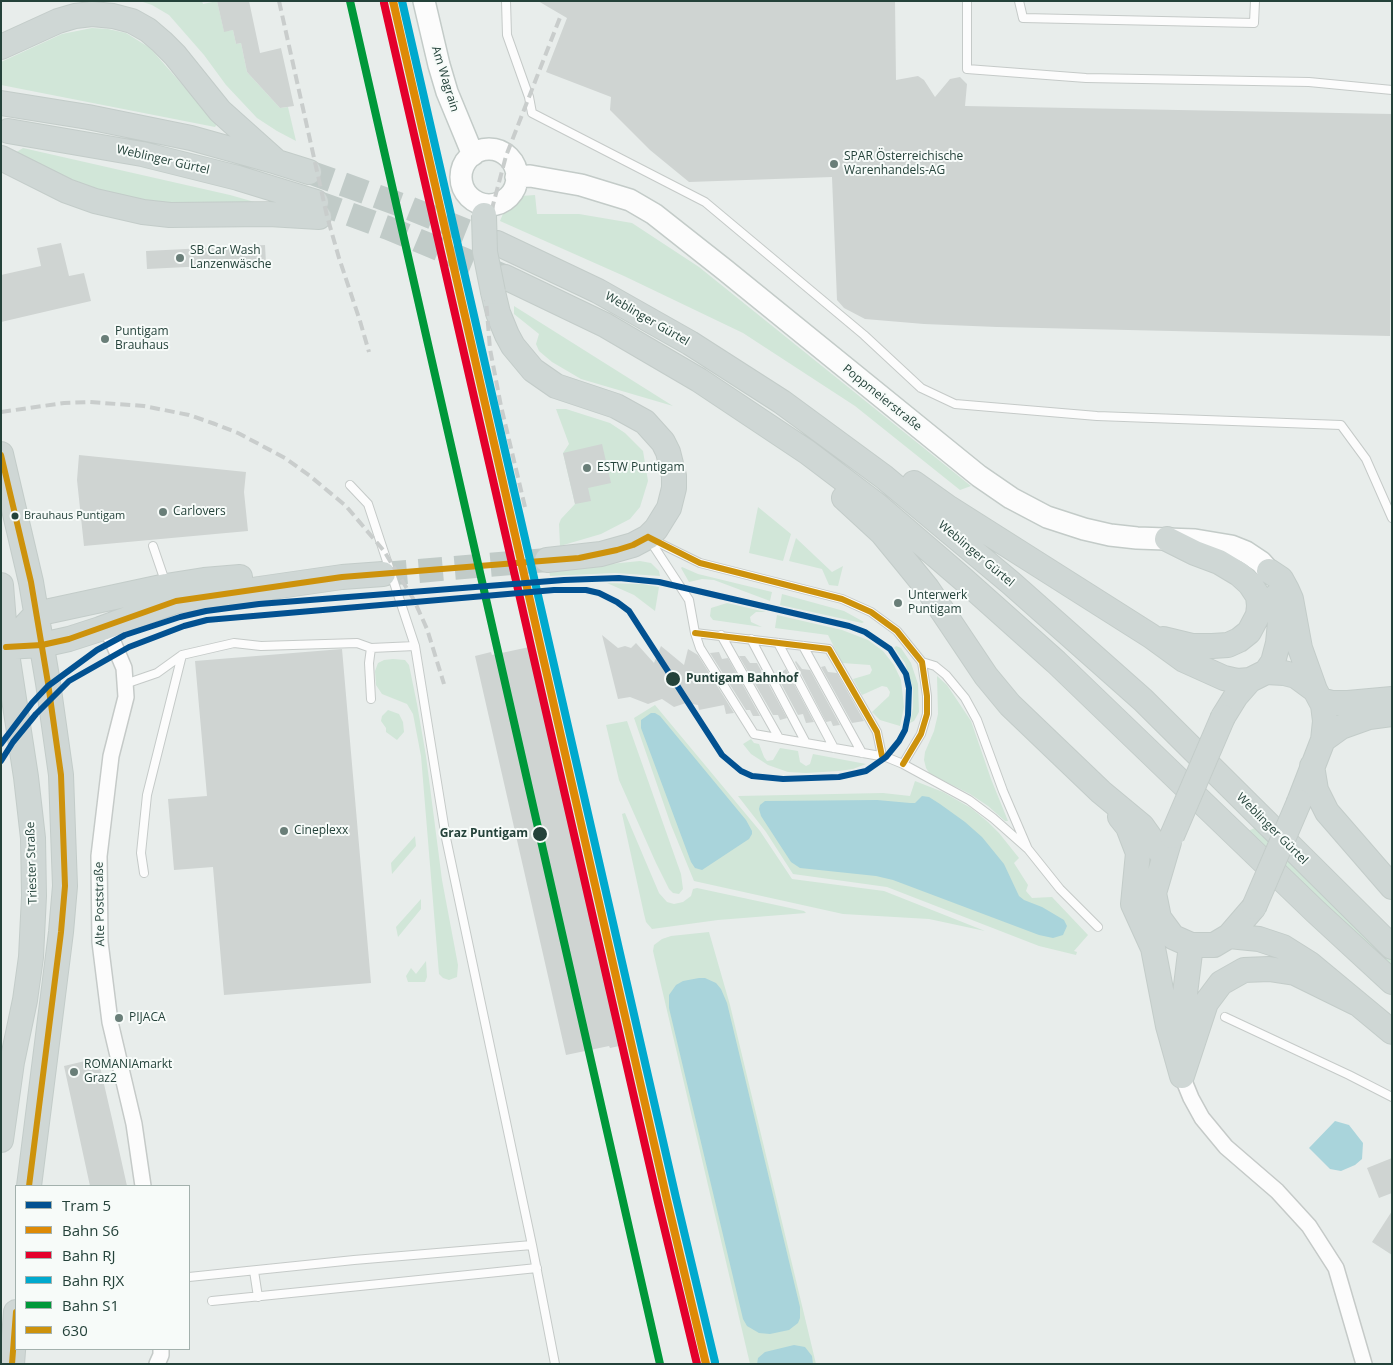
<!DOCTYPE html>
<html>
<head>
<meta charset="utf-8">
<style>
	body { margin:0 }
	#map { position:relative; width:1393px; height:1365px; overflow:hidden; background:#e8edeb; font-family:"Open Sans",sans-serif }
	canvas { display:block }
	.frame { position:absolute; inset:0; border:2px solid #24423a; pointer-events:none }
	.legend { position:absolute; left:15px; top:1185px; width:175px; height:165px; box-sizing:border-box; background:#f7fbf9; border:1px solid #a3b1ad; margin:0; padding:6px 9px; list-style:none; font-size:15px; color:#24423a }
	.legend li { display:flex; align-items:center; gap:10px; height:25px }
	.legend b { width:25px; border:1px solid #a3b1ad }
</style>
</head>
<body>
<div id="map">
<canvas width="1393" height="1365"></canvas>
<div class="frame"></div>
<ul class="legend">
<li><b style="height:6px;background:#025191"></b>Tram 5</li>
<li><b style="height:6px;background:#de8a06"></b>Bahn S6</li>
<li><b style="height:6px;background:#e4002b"></b>Bahn RJ</li>
<li><b style="height:6px;background:#00a9ce"></b>Bahn RJX</li>
<li><b style="height:6px;background:#00983a"></b>Bahn S1</li>
<li><b style="height:6px;background:#cd920c"></b>630</li>
</ul>
</div>
<script>
const ctx = document.querySelector('canvas').getContext('2d');
ctx.lineJoin = 'round';
function paint(path, color) {
  ctx.fillStyle = color;
  ctx.fill(path, 'evenodd');
}
function toPath(rows) {
  const path = new Path2D();
  for (const r of rows) {
    if (r.length === 3) {
      path.moveTo(r[0] + r[2], r[1]);
      path.arc(r[0], r[1], r[2], 0, 2 * Math.PI);
      continue;
    }
    path.moveTo(r[0], r[1]);
    for (let i = 2; i < r.length; i += 2) path.lineTo(r[i], r[i + 1]);
  }
  return path;
}
function stroke(path, color, width, dash) {
  ctx.strokeStyle = color;
  ctx.lineWidth = width;
  ctx.lineCap = dash ? 'butt' : 'round';
  ctx.setLineDash(dash || []);
  ctx.stroke(path);
}
function drawText(font, color, halo, rows, align = 'center') {
  ctx.font = font + ' "Open Sans",sans-serif';
  ctx.lineWidth = 4;
  ctx.setLineDash([]);
  ctx.textBaseline = 'middle';
  ctx.strokeStyle = halo;
  ctx.fillStyle = color;
  for (const [text, x, y, turn = 0] of rows) {
    ctx.save();
    ctx.translate(x, y);
    ctx.rotate((+turn || 0) * Math.PI / 180);
    ctx.textAlign = isNaN(turn) ? turn : align;
    if (halo) ctx.strokeText(text, 0, 0);
    ctx.fillText(text, 0, 0);
    ctx.restore();
  }
}
paint(toPath([
	[140,1,202,1,203,4,217,1,224,31,233,30,236,44,241,43,247,72,280,108,288,107,296,141,277,131,257,118,226,85,204,55,169,15,152,5],
	[92,28,108,29,126,33,150,48,217,124,215,127,1,85,1,62,62,34],
	[23,148,230,195,258,203,170,204,116,195,71,180,15,153],
	[535,195,537,214,579,214,632,223,699,267,971,486,960,490,855,406,743,333,624,276,500,221,505,209,513,200,521,196],
	[514,306,673,406,581,379,552,362,539,351,536,344,539,334,514,314],
	[556,409,566,409,610,423,625,433,643,451,648,481,640,507,630,519,601,534,560,546,559,524,561,519,575,504,563,453,569,444],
	[758,507,791,534,783,561,749,553],
	[796,538,832,572,843,566,838,586,829,585,822,569,789,561],
	[640,561,651,563,659,571,660,576,615,573,550,576,549,570],
	[682,567,698,574,772,592,770,601,714,580,702,579,689,582,681,568],
	[607,583,642,584,659,587,655,611,634,595],
	[782,594,844,611,864,622,862,623,780,605],
	[727,603,766,612,756,612,750,617,751,622,762,627,713,620,710,616,711,608],
	[777,615,842,630,868,640,883,651,894,665,901,680,904,707,900,726,880,720,872,712,889,696,890,692,887,687,882,686,862,695,853,679,870,674,872,670,870,665,842,663,828,635,775,628],
	[896,646,901,648,911,663,918,684,919,712,914,721,910,723,913,708,913,688,905,663,894,648],
	[393,659,405,660,409,665,417,704,426,756,442,880,458,965,457,977,449,980,443,978,439,974,421,756,413,714,407,704,382,694,376,685,375,671,378,663,384,660],
	[937,676,947,685,971,721,991,779,1008,821,1005,821,988,806,970,794,930,774,926,768,924,760,925,752,934,731,938,714],
	[655,705,760,831,792,879,884,891,985,931,929,919,843,914,694,881,671,825,634,718],
	[388,710,399,714,403,722,404,732,397,740,386,732,386,728,381,721,382,716],
	[627,721,681,874,683,889,679,894,673,893,669,889,656,863,619,780,606,725],
	[751,739,754,743,759,744,764,757,767,761,773,760,780,748,798,751,800,762,806,766,810,764,813,754,866,764,853,769,839,771,806,773,788,772,768,765,751,754,743,744],
	[915,781,943,792,971,808,988,822,999,833,1019,858,1014,863,1028,885,1026,891,1032,898,1052,897,1088,935,1074,951,1077,952,1076,955,1039,946,887,887,793,874,766,832,738,796,883,793,910,796],
	[625,813,659,893,667,902,674,904,683,902,691,896,693,889,697,888,804,911,806,913,718,920,652,929,646,922,644,914,622,814],
	[1255,828,1392,960,1392,971,1249,836,1250,830],
	[415,836,416,846,392,874,391,863],
	[421,899,421,909,398,937,396,927],
	[709,932,730,1005,816,1364,750,1364,653,951,654,945,662,939,671,936],
	[426,961,427,977,425,982,408,982,406,976,411,968,416,974]
]), '#d1e6d8');
paint(toPath([
	[651,713,655,713,660,716,746,820,752,831,752,834,749,839,702,870,695,868,691,862,641,728,641,720],
	[922,796,929,797,940,804,965,822,982,837,1004,864,1019,896,1024,900,1042,907,1064,920,1067,926,1063,935,1053,938,1039,935,893,880,876,876,800,868,791,862,761,816,759,809,760,805,765,801,877,800,910,803,915,803],
	[699,978,705,978,716,983,721,989,727,1003,800,1307,800,1318,798,1323,789,1330,770,1334,759,1333,747,1326,743,1319,669,1008,669,995,676,985,683,981],
	[1335,1121,1349,1125,1363,1143,1362,1159,1355,1165,1341,1171,1330,1169,1309,1148],
	[794,1345,805,1347,812,1356,813,1364,757,1364,758,1358,765,1352]
]), '#a9d4db');
paint(toPath([
	[217,1,249,1,260,53,281,48,294,106,280,108,247,72,241,43,236,44,233,30,224,32],
	[538,1,895,1,896,80,918,76,924,80,935,97,950,79,960,77,967,84,965,106,1392,114,1390,336,997,327,924,324,865,319,844,308,837,300,832,177,689,182,650,150,610,110,611,97,546,72,567,18],
	[61,243,69,276,84,273,91,301,1,322,1,275,41,266,37,248],
	[265,245,266,263,147,269,146,251],
	[602,444,611,483,588,488,591,501,575,504,563,453],
	[79,455,246,472,244,492,248,531,84,546,77,480],
	[602,635,618,648,625,646,631,648,636,643,654,663,661,646,684,665,688,649,698,655,734,713,726,714,724,705,699,710,698,705,686,703,674,707,662,699,648,704,630,697,618,699],
	[534,646,624,1045,610,1048,609,1046,566,1055,475,656,491,652,492,655],
	[342,649,371,983,224,995,213,867,174,870,168,799,207,796,195,661],
	[719,652,722,659,728,658,760,716,753,716,750,710,746,710,710,653],
	[739,656,745,656,750,663,757,663,787,718,780,720,778,715,773,715],
	[796,661,802,669,810,670,840,725,833,726,831,721,826,722,795,662],
	[825,666,828,672,837,673,864,721,852,723,821,667],
	[786,669,814,722,806,723,803,714,798,715,777,676],
	[98,1058,113,1123,127,1186,90,1186,64,1066],
	[1392,1158,1392,1193,1379,1198,1367,1168],
	[1392,1211,1392,1255,1372,1242]
]), '#cfd4d2');
stroke(toPath([
	[309,172,404,206,497,243],
	[316,202,388,228,504,276],
	[383,574,547,560]
]), '#c1cbc8', 24, [24, 12]);
const lane = toPath([
	[506,1,507,35,529,97,532,113,705,202,864,335,921,388,955,404,1097,416,1341,425,1366,459,1392,518],
	[967,1,967,69,1086,78,1309,82,1392,90],
	[1019,1,1023,18,1254,23,1255,1],
	[649,539,689,600,695,633,700,648,754,734,886,757,903,764,969,800,993,818,1028,849,1060,889,1098,927],
	[651,539,700,563,842,599,871,612,897,631,922,662,927,696,927,714,921,734,903,764],
	[153,546,166,584],
	[695,633,829,649,877,732,882,756],
	[721,635,779,738],
	[751,639,806,743],
	[778,643,834,748],
	[803,646,862,753],
	[371,648,369,663,371,699],
	[922,662,935,666,946,675,965,698,977,720,1003,791,1027,847],
	[125,684,157,673,182,655,234,643,261,646,357,643,371,648,415,646],
	[144,873,141,853,147,795,182,655],
	[1225,1017,1349,1075,1392,1097],
	[532,1245,555,1364],
	[254,1271,258,1297],
	[189,1277,354,1260,532,1245,446,838,415,646,368,504,350,485],
	[212,1301,537,1268]
]);
const street = toPath([
	[100,629,110,635,124,668,126,697,111,756,99,856,100,942,110,1022,134,1124,143,1186],
	[1182,1076,1191,1098,1202,1118,1226,1147,1277,1191,1309,1226,1336,1268,1364,1364],
	[157,1364,161,1355,161,1349]
]);
const secondary = toPath([
	[424,1,439,65,447,92,473,155],
	[489,177,28],
	[516,177,530,176,581,185,630,200,654,214,725,270,979,476,1011,498,1047,517,1084,529,1110,535,1137,538,1195,540,1231,546,1246,552,1261,562,1269,571]
]);
const primary = toPath([
	[1,47,58,21,75,16,92,14,113,16,132,21,148,30,162,42,175,55,220,111,277,162],
	[1,103,88,117,191,138,277,162,309,172],
	[8,131,142,154,238,178,316,202],
	[1,158,67,191,95,201,143,212,170,215,269,214,319,217],
	[497,243,598,291,690,343,782,402,884,477,1011,583,1143,700,1392,947],
	[505,277,605,325,699,380,807,452,877,505,963,579,1056,662,1316,912,1392,982],
	[493,292,498,313,507,335,513,346,533,370,556,386,616,406,645,422,663,442,668,452,674,476,674,488,669,508,656,529,648,537,633,545,601,554,547,560],
	[1,454,31,582,48,683,61,775,65,886,61,932,29,1186],
	[914,483,949,508,1151,636,1184,660,1224,678,1237,681,1250,680],
	[844,498,882,533,905,561,927,588,986,676,1010,705,1101,792,1142,826,1164,857],
	[1269,571,1281,579,1287,590,1291,599,1300,648,1315,690],
	[1,585,6,647,26,777,33,838,34,896,31,957,25,1000,12,1062,1,1140],
	[25,626,36,614,166,586,204,580,240,577],
	[1163,639,1192,646,1212,646,1228,645,1239,640,1249,632,1258,615,1259,606,1258,596,1250,584,1239,574,1219,562,1195,553,1167,539],
	[6,647,42,645,69,639,100,629,176,601,342,577,383,574],
	[1266,672,1273,662,1278,643,1280,622,1276,596],
	[1321,700,1332,703,1348,703,1392,699],
	[1223,717,1236,696,1250,680,1266,672,1284,673,1296,676,1315,690,1323,705,1325,721,1323,740,1299,802],
	[1323,740,1341,727,1369,717,1392,714],
	[1312,766,1316,790,1327,812,1392,887],
	[1120,817,1128,827,1138,853,1133,904,1153,948,1168,1026,1182,1076],
	[1169,842,1154,893,1159,918,1173,937,1191,945,1214,945,1229,936,1254,907],
	[1229,936,1259,939,1283,947,1310,964,1392,1032],
	[1180,1044,1183,1010,1191,945],
	[1182,1076,1206,1003,1221,983,1244,970,1269,969,1295,973,1356,1003],
	[12,1364,16,1312]
]);
stroke(lane, '#c5cac8', 10);
stroke(street, '#c5cac8', 18);
stroke(secondary, '#c3cbc8', 24);
stroke(primary, '#c3ccc9', 26);
stroke(lane, '#fcfcfc', 8);
stroke(street, '#fcfcfc', 15);
stroke(secondary, '#fcfcfc', 21);
stroke(primary, '#cfd7d5', 24);
stroke(toPath([
	[279,1,327,216,339,258,360,321,369,352],
	[1,412,64,403,90,402,144,406,189,415,215,424,238,433,285,458,310,476,346,506,384,551,414,600,427,629,444,684],
	[525,507,501,406,490,349,486,300,487,249,493,205,506,156,561,15]
]), '#c9cdcc', 4, [10, 5]);
const primaryBridge = toPath([
	[484,215,485,252,493,292],
	[1172,836,1223,717],
	[1254,907,1299,802]
]);
stroke(primaryBridge, '#c3ccc9', 26, []);
stroke(primaryBridge, '#cfd7d5', 24);
stroke(toPath([
	[1,455,31,582,48,683,61,775,65,886,61,932,29,1186],
	[648,537,700,563,842,599,871,612,897,631,922,662,927,696,927,714,921,734,903,764],
	[695,633,829,649,877,732,882,756],
	[6,647,42,645,69,639,176,601,342,577,579,558,617,550,633,545,648,537],
	[12,1364,16,1312]
]), '#cd920c', 6);
stroke(toPath([
	[393,1,667,1200,706,1364]
]), '#de8a06', 8);
stroke(toPath([
	[384,3,658,1202,697,1364]
]), '#e4002b', 8);
stroke(toPath([
	[402,1,676,1198,715,1362]
]), '#00a9ce', 8);
stroke(toPath([
	[350,1,660,1364]
]), '#00983a', 8);
stroke(toPath([
	[1,744,32,703,48,686,97,650,125,635,180,617,206,611,259,604,564,580,619,578,659,582,849,626,865,632,890,649,906,674,909,688,908,715,905,730,899,741,886,757,866,771,839,777,783,779,752,776,741,771,722,755,629,611,617,602,599,593,586,590,554,590,207,620,184,626,129,647,69,681,36,714,13,742,1,761]
]), '#025191', 6);
for (const [x, y, r, color] of [
	[834,164,5,"#697e78"],
	[180,258,5,"#697e78"],
	[105,339,5,"#697e78"],
	[587,468,5,"#697e78"],
	[163,512,5,"#697e78"],
	[15,516,4.5,"#24423a"],
	[898,603,5,"#697e78"],
	[673,679,8,"#24423a"],
	[284,831,5,"#697e78"],
	[540,834,8,"#24423a"],
	[119,1018,5,"#697e78"],
	[74,1072,5,"#697e78"]
]) {
  const dot = new Path2D();
  dot.arc(x, y, r, 0, 2 * Math.PI);
  ctx.fillStyle = color;
  ctx.fill(dot);
  stroke(dot, '#f7fbf9', 2);
}
drawText('11px', '#24423a', '#f7fbf9', [
	["Brauhaus Puntigam",24,516]
], 'left');
drawText('12px', '#24423a', '#f7fbf9', [
	["Am Wagrain",445,79,73],
	["Weblinger Gürtel",163,160,13],
	["Weblinger Gürtel",647,319,30],
	["Poppmeierstraße",882,398,39],
	["Weblinger Gürtel",976,554,40],
	["Weblinger Gürtel",1272,829,45],
	["Triester Straße",32,863,-92],
	["Alte Poststraße",100,904,-91]
]);
drawText('12px', '#24423a', '#f7fbf9', [
	["SPAR Österreichische",844,157],
	["Warenhandels-AG",844,171],
	["SB Car Wash",190,251],
	["Lanzenwäsche",190,265],
	["Puntigam",115,332],
	["Brauhaus",115,346],
	["ESTW Puntigam",597,468],
	["Carlovers",173,512],
	["Unterwerk",908,596],
	["Puntigam",908,610],
	["Cineplexx",294,831],
	["PIJACA",129,1018],
	["ROMANIAmarkt",84,1065],
	["Graz2",84,1079]
], 'left');
drawText('bold 12px', '#24423a', '#f7fbf9', [
	["Puntigam Bahnhof",686,679],
	["Graz Puntigam",528,834,"right"]
], 'left');
</script>
</body>
</html>
